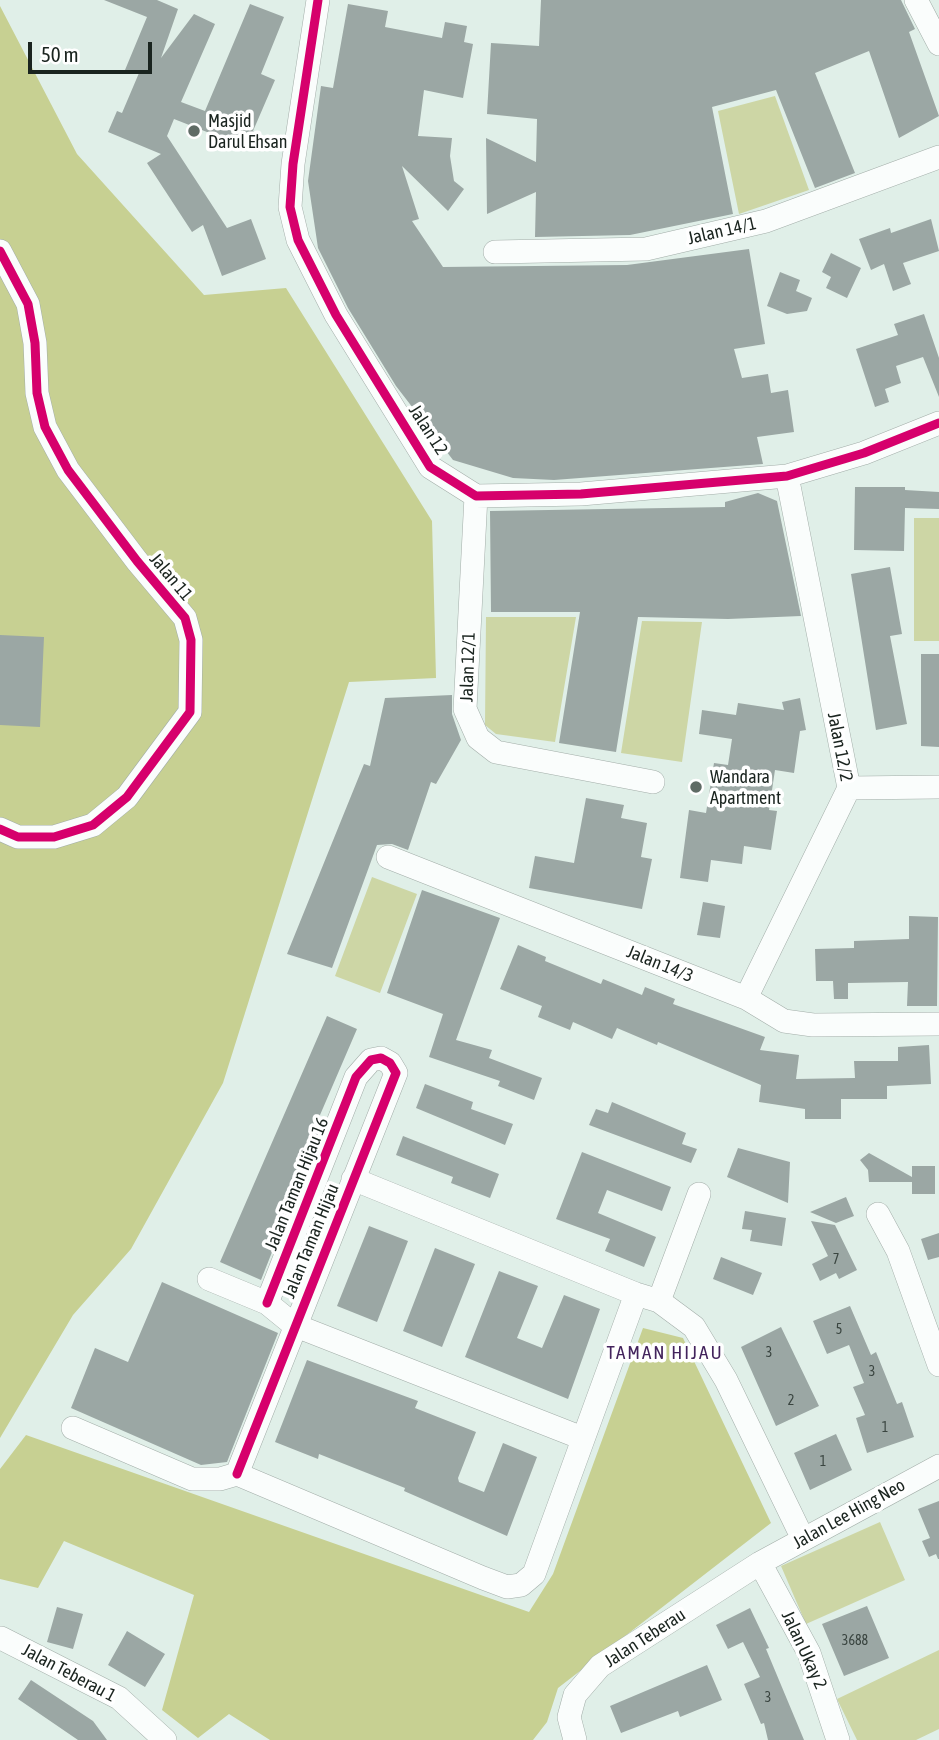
<!DOCTYPE html>
<html>
<head>
<meta charset="utf-8">
<style>
	body { margin:0 }
	#map { position:relative; width:939px; height:1740px; overflow:hidden; background:#e0efe8; font-family:"Asap Condensed",sans-serif }
	canvas { display:block }
	.scale { position:absolute; left:28px; top:42px; width:124px; height:32px; box-sizing:border-box; border:4px solid #1a241f; border-top:0; padding-left:9px; font-size:21px; line-height:24px; white-space:nowrap; color:#1a241f; -webkit-text-stroke:5px #fff; paint-order:stroke }
</style>
</head>
<body>
<div id="map">
<canvas width="939" height="1740"></canvas>
<div class="scale">50 m</div>
</div>
<script>
const ctx = document.querySelector('canvas').getContext('2d');
ctx.lineJoin = 'round';
function paint(path, color) {
  ctx.fillStyle = color;
  ctx.fill(path, 'evenodd');
}
function toPath(rows) {
  const path = new Path2D();
  for (const r of rows) {
    path.moveTo(r[0], r[1]);
    for (let i = 2; i < r.length; i += 2) path.lineTo(r[i], r[i + 1]);
  }
  return path;
}
function stroke(path, color, width, dash) {
  ctx.strokeStyle = color;
  ctx.lineWidth = width;
  ctx.lineCap = dash ? 'butt' : 'round';
  ctx.setLineDash(dash || []);
  ctx.stroke(path);
}
function drawText(font, color, halo, rows, align = 'center') {
  ctx.font = font + ' "Asap Condensed",sans-serif';
  ctx.lineWidth = 7;
  ctx.setLineDash([]);
  ctx.textBaseline = 'middle';
  ctx.strokeStyle = halo;
  ctx.fillStyle = color;
  for (const [text, x, y, turn = 0] of rows) {
    ctx.save();
    ctx.translate(x, y);
    ctx.rotate((+turn || 0) * Math.PI / 180);
    ctx.textAlign = isNaN(turn) ? turn : align;
    if (halo) ctx.strokeText(text, 0, 0);
    ctx.fillText(text, 0, 0);
    ctx.restore();
  }
}
paint(toPath([
	[775,96,809,190,739,214,718,111],
	[914,518,939,518,939,641,914,641],
	[486,617,576,617,555,742,496,734,485,725],
	[642,621,702,622,682,762,621,753],
	[372,877,417,894,380,993,335,976],
	[880,1522,905,1580,806,1624,781,1566],
	[939,1650,939,1729,916,1740,857,1740,837,1699]
]), '#cdd6a5');
paint(toPath([
	[0,6,77,154,204,295,286,288,432,521,436,678,349,682,223,1083,131,1249,73,1315,0,1438],
	[643,1328,683,1338,771,1523,558,1688,547,1722,533,1740,270,1740,229,1714,198,1738,162,1710,194,1595,64,1541,38,1588,0,1579,0,1469,26,1435,529,1612,553,1574]
]), '#c7d092');
paint(toPath([
	[104,0,157,0,178,9,161,58,194,14,215,24,181,102,205,111,250,4,284,17,261,74,275,80,253,131,257,132,250,149,174,119,167,136,227,228,251,219,266,259,222,276,203,225,192,232,147,163,161,154,108,132,117,111,122,113,139,73,125,70,147,17],
	[541,0,901,0,915,29,909,32,939,116,899,138,869,51,815,73,855,173,815,188,776,90,712,107,733,214,630,235,535,237,536,192,487,214,486,138,536,162,537,119,487,114,491,43,539,46],
	[348,4,388,11,385,27,442,38,445,22,467,26,464,42,473,44,463,98,424,90,418,136,452,138,450,156,454,181,464,189,448,211,402,166,419,219,412,221,443,267,627,265,749,249,765,344,734,349,742,378,768,374,771,393,788,390,794,432,757,437,763,464,554,480,513,478,453,460,396,386,348,308,318,248,308,181,321,86,333,88],
	[931,219,939,251,903,263,911,284,893,291,884,264,871,270,859,239,890,228,891,233],
	[831,253,861,268,847,298,826,288,831,277,822,272],
	[780,272,800,280,796,291,812,298,807,311,787,314,767,306],
	[924,314,939,358,939,397,923,357,896,366,901,383,885,389,889,402,875,407,856,349,898,335,894,324],
	[855,487,905,487,905,490,939,492,939,509,905,508,904,551,854,550],
	[758,493,777,501,801,616,728,619,638,617,616,752,559,743,580,612,491,612,490,511,725,507,725,502],
	[890,567,902,634,890,636,907,724,876,730,851,574],
	[0,635,44,637,40,727,0,725],
	[921,654,939,654,939,747,921,746],
	[452,695,452,714,461,740,436,784,431,782,408,850,392,844,377,845,332,968,287,954,364,764,370,766,385,698],
	[800,698,806,730,800,731,794,773,775,770,769,810,777,811,771,850,744,846,742,864,711,860,708,882,680,878,689,810,706,813,714,763,728,765,732,739,699,734,702,710,736,715,738,703,784,710,782,702],
	[586,798,624,805,621,818,647,823,641,857,652,859,642,909,529,888,535,856,574,863],
	[422,890,500,918,456,1040,492,1050,489,1058,542,1078,534,1100,498,1086,500,1081,429,1057,443,1014,387,993],
	[703,902,725,906,720,938,697,935],
	[909,916,938,917,937,1006,907,1006,908,982,848,983,848,999,834,999,833,981,816,981,815,949,854,948,854,941,909,939],
	[518,945,546,957,545,961,601,984,603,979,642,995,645,987,675,999,673,1004,765,1037,760,1050,799,1055,796,1079,855,1078,854,1061,898,1061,898,1047,929,1045,931,1084,887,1086,887,1099,841,1099,841,1119,805,1119,805,1109,759,1102,761,1085,658,1042,657,1045,617,1028,612,1039,573,1022,570,1030,538,1017,542,1006,500,989],
	[327,1016,357,1029,317,1122,322,1125,261,1280,220,1262],
	[425,1084,473,1102,471,1109,513,1124,505,1145,416,1108],
	[612,1102,686,1133,682,1144,697,1149,691,1163,589,1125,596,1109,608,1113],
	[403,1136,499,1174,490,1198,451,1183,453,1177,396,1155],
	[738,1148,790,1162,788,1203,727,1177],
	[582,1152,671,1187,662,1211,607,1190,598,1213,656,1237,644,1267,605,1251,610,1239,556,1219],
	[869,1153,912,1177,912,1166,935,1166,935,1194,912,1194,912,1182,869,1182,868,1170,860,1160],
	[846,1197,854,1216,836,1223,810,1212],
	[745,1211,786,1218,782,1246,750,1241,752,1230,742,1229],
	[811,1221,835,1225,857,1270,839,1279,836,1273,820,1281,812,1264,828,1256],
	[369,1226,408,1241,377,1322,337,1306],
	[939,1233,939,1257,928,1260,921,1239],
	[435,1248,475,1264,442,1347,403,1331],
	[721,1257,762,1273,753,1295,713,1279],
	[499,1271,538,1286,517,1338,542,1348,564,1295,600,1309,568,1399,465,1357],
	[162,1282,278,1333,227,1462,201,1465,71,1408,95,1348,128,1362],
	[850,1306,871,1355,876,1352,897,1404,902,1402,914,1437,867,1453,856,1418,865,1415,853,1387,864,1383,849,1345,827,1354,813,1321],
	[781,1327,819,1406,776,1426,741,1347],
	[307,1360,418,1401,415,1408,476,1432,458,1478,459,1482,484,1492,503,1443,537,1457,507,1536,404,1491,405,1488,319,1454,318,1459,275,1442],
	[836,1434,852,1470,810,1490,794,1453],
	[939,1501,939,1559,938,1559,936,1554,929,1557,922,1541,930,1538,918,1509],
	[867,1606,889,1658,844,1676,822,1624],
	[57,1607,83,1614,73,1649,47,1642],
	[750,1608,769,1648,766,1649,804,1740,768,1740,764,1723,761,1724,744,1684,760,1677,743,1642,728,1649,716,1625],
	[127,1631,165,1654,145,1687,108,1665],
	[707,1665,722,1700,680,1717,678,1711,621,1733,610,1706],
	[31,1680,93,1721,107,1740,78,1740,18,1699]
]), '#9ba7a4');
const minor = toPath([
	[318,0,293,164,290,207,298,240,336,315,430,467,476,496,581,494,787,476,864,453,939,423],
	[916,0,939,44],
	[0,251,28,304,35,343,37,393,45,427,68,470,137,561,185,618,191,640,190,712,127,797,93,825,54,837,18,837,0,829],
	[495,252,646,249,766,221,939,157],
	[476,496,465,709,478,738,496,752,653,782],
	[849,788,939,787],
	[388,857,746,998,784,1021,813,1025,939,1024],
	[746,998,849,788,787,476],
	[353,1179,636,1294,659,1301,694,1327,726,1380,803,1539],
	[878,1214,898,1251,939,1365],
	[209,1279,267,1303,294,1325,582,1438],
	[659,1301,699,1194],
	[73,1428,192,1479,220,1479,237,1474],
	[237,1474,396,1073,390,1063,381,1058,371,1060,356,1077,267,1303],
	[237,1474,483,1578,507,1587,521,1585,534,1574,636,1294],
	[760,1563,809,1653,838,1740],
	[1,1638,119,1698,165,1740],
	[575,1740,569,1717,575,1695,600,1666,760,1563,939,1466]
]);
stroke(minor, '#a2ada8', 24);
stroke(minor, '#fafdfc', 23);
stroke(toPath([
	[318,0,293,164,290,207,298,240,336,315,430,467,476,496,581,494,787,476,864,453,939,423],
	[0,251,28,304,35,343,37,393,45,427,68,470,137,561,185,618,191,640,190,712,127,797,93,825,54,837,18,837,0,829],
	[237,1474,396,1073,390,1063,381,1058,371,1060,356,1077,267,1303]
]), '#d6006c', 9);
for (const [x, y, r, color] of [
	[194,131,7,"#5f6b65"],
	[696,787,7,"#5f6b65"]
]) {
  const dot = new Path2D();
  dot.arc(x, y, r, 0, 2 * Math.PI);
  ctx.fillStyle = color;
  ctx.fill(dot);
  stroke(dot, '#fff', 2.5);
}
drawText('14px', '#3a4540', null, [
	["7",836,1260],
	["5",839,1330],
	["3",769,1353],
	["3",872,1372],
	["2",791,1401],
	["1",885,1428],
	["1",823,1462],
	["3688",855,1641],
	["3",768,1698]
]);
drawText('18px', '#1a241f', '#fff', [
	["Masjid",208,121],
	["Darul Ehsan",208,142],
	["Wandara",710,777],
	["Apartment",710,798]
], 'left');
drawText('18px', '#1a241f', '#fff', [
	["Jalan 14/1",722,231,-13],
	["Jalan 12",428,430,57],
	["Jalan 11",171,577,50],
	["Jalan 12/1",468,667,-88],
	["Jalan 12/2",840,747,79],
	["Jalan 14/3",660,964,22],
	["Jalan Taman Hijau 16",297,1184,-68],
	["Jalan Taman Hijau",311,1241,-68],
	["Jalan Lee Hing Neo",849,1514,-29],
	["Jalan Teberau",645,1638,-33],
	["Jalan Ukay 2",804,1650,65],
	["Jalan Teberau 1",69,1673,28]
]);
ctx.letterSpacing = '2px';
drawText('19px', '#43245d', '#fff', [
	["TAMAN HIJAU",665,1353]
]);
ctx.letterSpacing = '0px';
</script>
</body>
</html>
